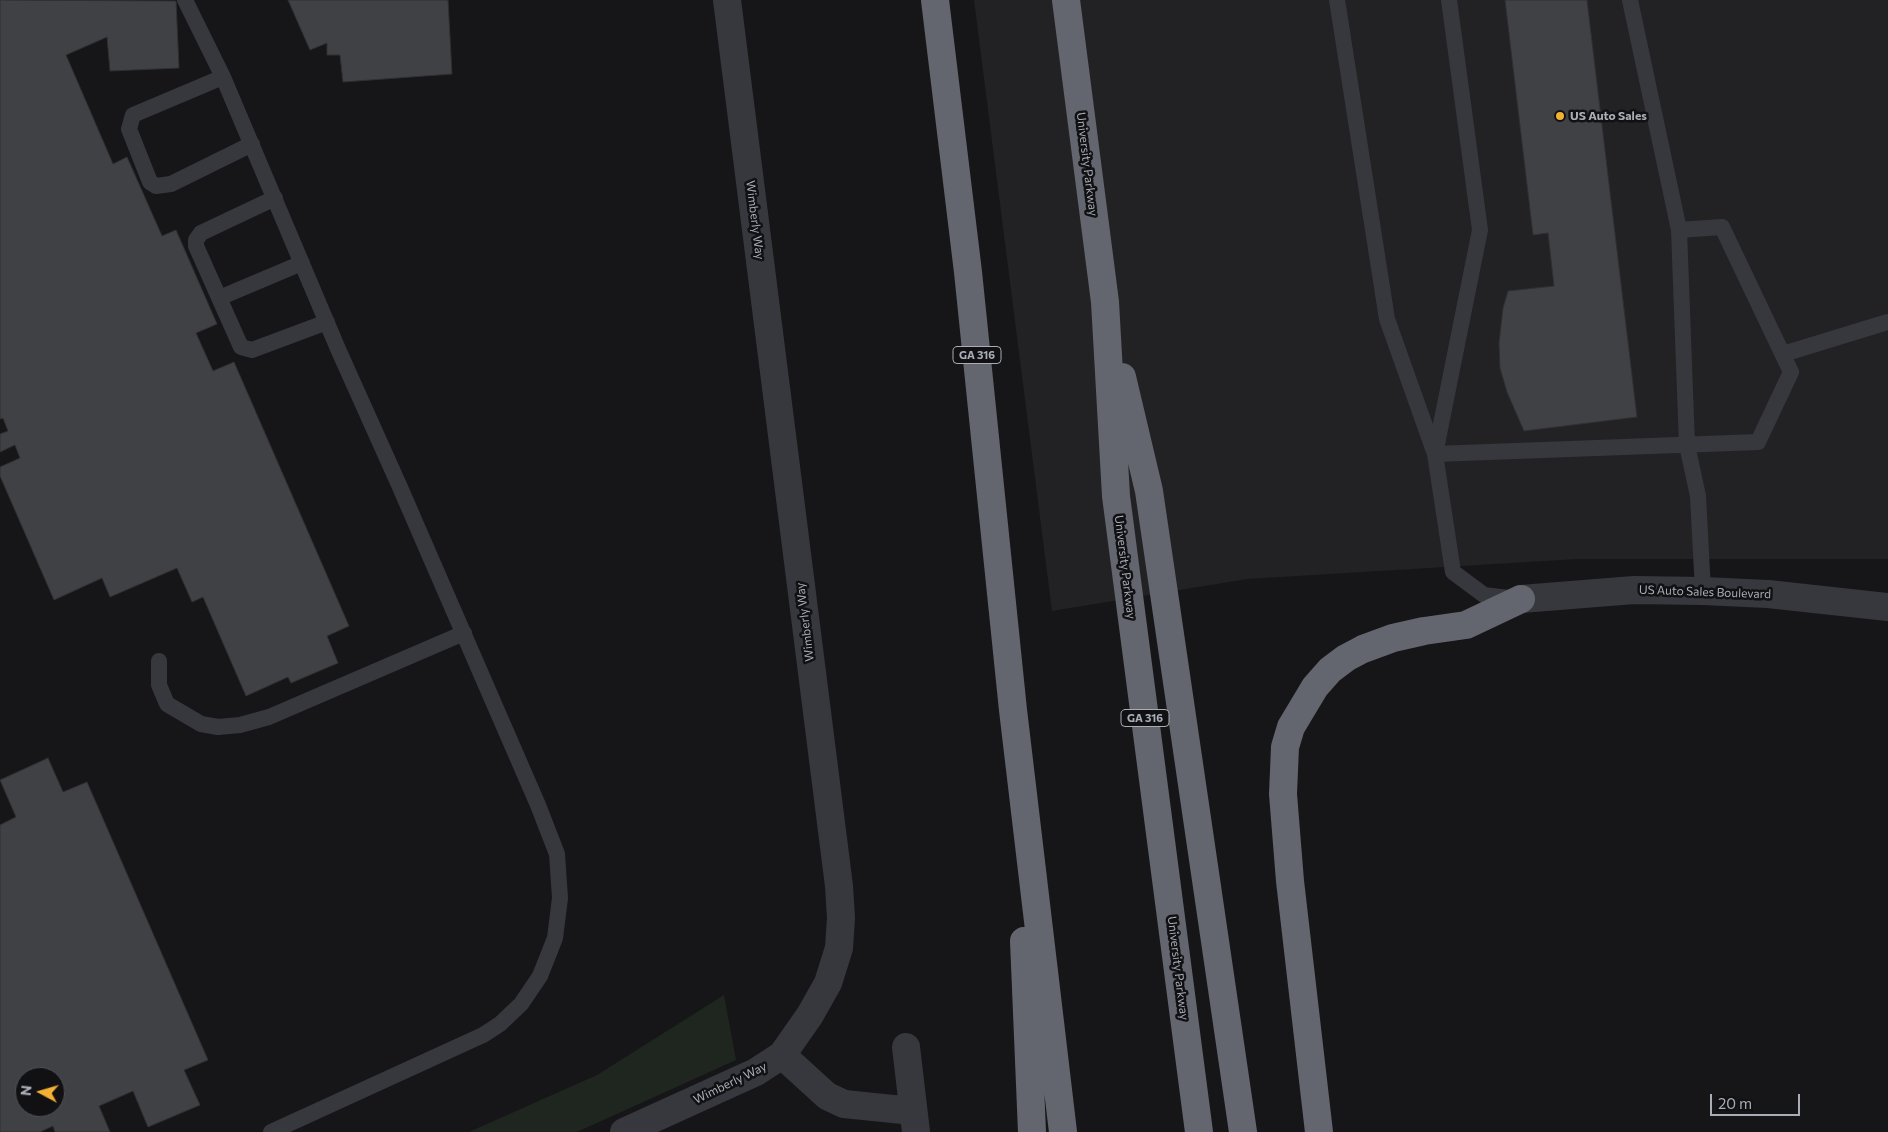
<!DOCTYPE html>
<html>
<head>
<meta charset="utf-8">
<style>
	body { margin:0 }
	#map { position:relative; width:1888px; height:1132px; overflow:hidden; background:#161618; font-family:Commissioner,sans-serif }
	canvas { display:block }
	.north { position:absolute; left:15px; top:1067px; width:50px; height:50px; box-sizing:border-box; background:#111113; border:1px solid #4d4f55; border-radius:50%; rotate:276deg; font-size:14px; font-weight:700; line-height:20px; text-align:center; color:#a8adb8 }
	.north::after { content:''; display:block; margin:auto; width:18px; height:22px; background:#f2b134; clip-path:polygon(50% 0,100% 100%,50% 72%,0 100%) }
	.scale { position:absolute; left:1710px; top:1094px; width:90px; height:22px; box-sizing:border-box; border:2px solid #a8adb8; border-top:0; padding-left:6px; font-size:15px; line-height:18px; white-space:nowrap; color:#a8adb8; -webkit-text-stroke:4px #111113; paint-order:stroke }
</style>
</head>
<body>
<div id="map">
<canvas width="1888" height="1132"></canvas>
<div class="north">N</div>
<div class="scale">20 m</div>
</div>
<script>
const ctx = document.querySelector('canvas').getContext('2d');
ctx.lineJoin = 'round';
function paint(path, color) {
  ctx.fillStyle = color;
  ctx.fill(path, 'evenodd');
}
function toPath(rows) {
  const path = new Path2D();
  for (const r of rows) {
    path.moveTo(r[0], r[1]);
    for (let i = 2; i < r.length; i += 2) path.lineTo(r[i], r[i + 1]);
  }
  return path;
}
function stroke(path, color, width, dash) {
  ctx.strokeStyle = color;
  ctx.lineWidth = width;
  ctx.lineCap = dash ? 'butt' : 'round';
  ctx.setLineDash(dash || []);
  ctx.stroke(path);
}
function drawText(font, color, halo, rows, align = 'center') {
  ctx.font = font + ' Commissioner,sans-serif';
  ctx.lineWidth = 5;
  ctx.setLineDash([]);
  ctx.textBaseline = 'middle';
  ctx.strokeStyle = halo;
  ctx.fillStyle = color;
  for (const [text, x, y, turn = 0] of rows) {
    ctx.save();
    ctx.translate(x, y);
    ctx.rotate((+turn || 0) * Math.PI / 180);
    ctx.textAlign = isNaN(turn) ? turn : align;
    if (halo) ctx.strokeText(text, 0, 0);
    ctx.fillText(text, 0, 0);
    ctx.restore();
  }
}
paint(toPath([
	[974,0,1888,0,1888,559,1577,559,1247,579,1052,611]
]), '#222225');
paint(toPath([
	[724,995,736,1060,577,1132,469,1132,597,1075]
]), '#1e261f');
const building = toPath([
	[0,0,176,1,179,68,110,71,107,37,66,55,113,164,127,157,162,236,176,230,217,324,196,333,213,371,234,362,349,626,327,636,338,663,291,683,288,677,246,696,203,597,192,602,177,568,110,597,102,578,54,600,0,476,0,467,20,458,15,445,0,452,0,434,8,431,3,418,0,419,0,0],
	[288,0,448,0,452,74,343,82,340,55,327,55,327,43,310,50,288,0],
	[1505,0,1587,0,1637,417,1524,431,1507,392,1500,368,1499,343,1503,308,1508,291,1554,286,1548,233,1533,235,1505,0],
	[48,758,63,792,87,782,208,1060,184,1070,200,1105,148,1127,133,1091,99,1106,110,1132,55,1132,53,1126,40,1132,0,1132,0,825,16,817,0,780,48,758],
	[25,1077,55,1077,55,1107,25,1107,25,1077]
]);
paint(building, '#404145');
stroke(building, '#303034', 1);
stroke(toPath([
	[185,0,223,77,338,349,399,485,538,805,557,854,560,898,555,938,540,976,521,1004,500,1024,483,1035,271,1132],
	[1337,0,1387,319,1435,454,1453,572,1484,595,1517,599],
	[223,77,133,115,129,129,150,182,156,186,171,184,252,144],
	[275,198,201,233,196,240,196,246,241,347,252,350,327,322],
	[1679,230,1687,445,1698,496,1703,591],
	[219,298,302,263],
	[1783,354,1888,322],
	[1435,454,1758,442,1791,372,1722,227,1679,230,1630,0],
	[1435,454,1480,230,1449,0],
	[159,661,159,685,167,704,201,724,218,727,240,725,269,717,464,633]
]), '#37383d', 16);
stroke(toPath([
	[906,1047,916,1132],
	[782,1055,827,1096,844,1104,913,1111],
	[624,1132,756,1072,782,1055,810,1015,828,983,839,948,841,918,839,886,727,0]
]), '#37383d', 28);
stroke(toPath([
	[1521,599,1634,590,1703,591,1768,594,1888,607]
]), '#37383d', 28);
stroke(toPath([
	[935,0,968,272,1013,710,1063,1132],
	[1066,0,1105,302,1116,496,1199,1132],
	[1122,377,1149,491,1243,1132],
	[1024,941,1032,1132],
	[1319,1132,1290,881,1283,794,1285,747,1291,727,1315,687,1330,670,1346,658,1363,649,1393,638,1424,631,1466,625,1521,599]
]), '#63666e', 28);
for (const [x, y, r, color] of [
	[1560,116,5,"#f2b134"]
]) {
  const dot = new Path2D();
  dot.arc(x, y, r, 0, 2 * Math.PI);
  ctx.fillStyle = color;
  ctx.fill(dot);
  stroke(dot, '#111113', 2);
}
for (const [x, y, w] of [
	[977,355,48],
	[1145,718,48]
]) {
  const box = new Path2D();
  box.roundRect(x - w / 2, y - 8.5, w, 17, 4);
  ctx.fillStyle = '#111113';
  ctx.fill(box);
  stroke(box, '#a8adb8', 1);
}
drawText('bold 11px', '#a8adb8', null, [
	["GA 316",977,355],
	["GA 316",1145,718]
]);
drawText('bold 12px', '#a8adb8', '#111113', [
	["US Auto Sales",1570,116]
], 'left');
drawText('12px', '#a8adb8', '#111113', [
	["University Parkway",1087,164,83],
	["Wimberly Way",755,220,83],
	["University Parkway",1125,567,83],
	["US Auto Sales Boulevard",1705,592,2],
	["Wimberly Way",805,622,-97],
	["University Parkway",1178,968,83],
	["Wimberly Way",730,1083,-26]
]);
</script>
</body>
</html>
